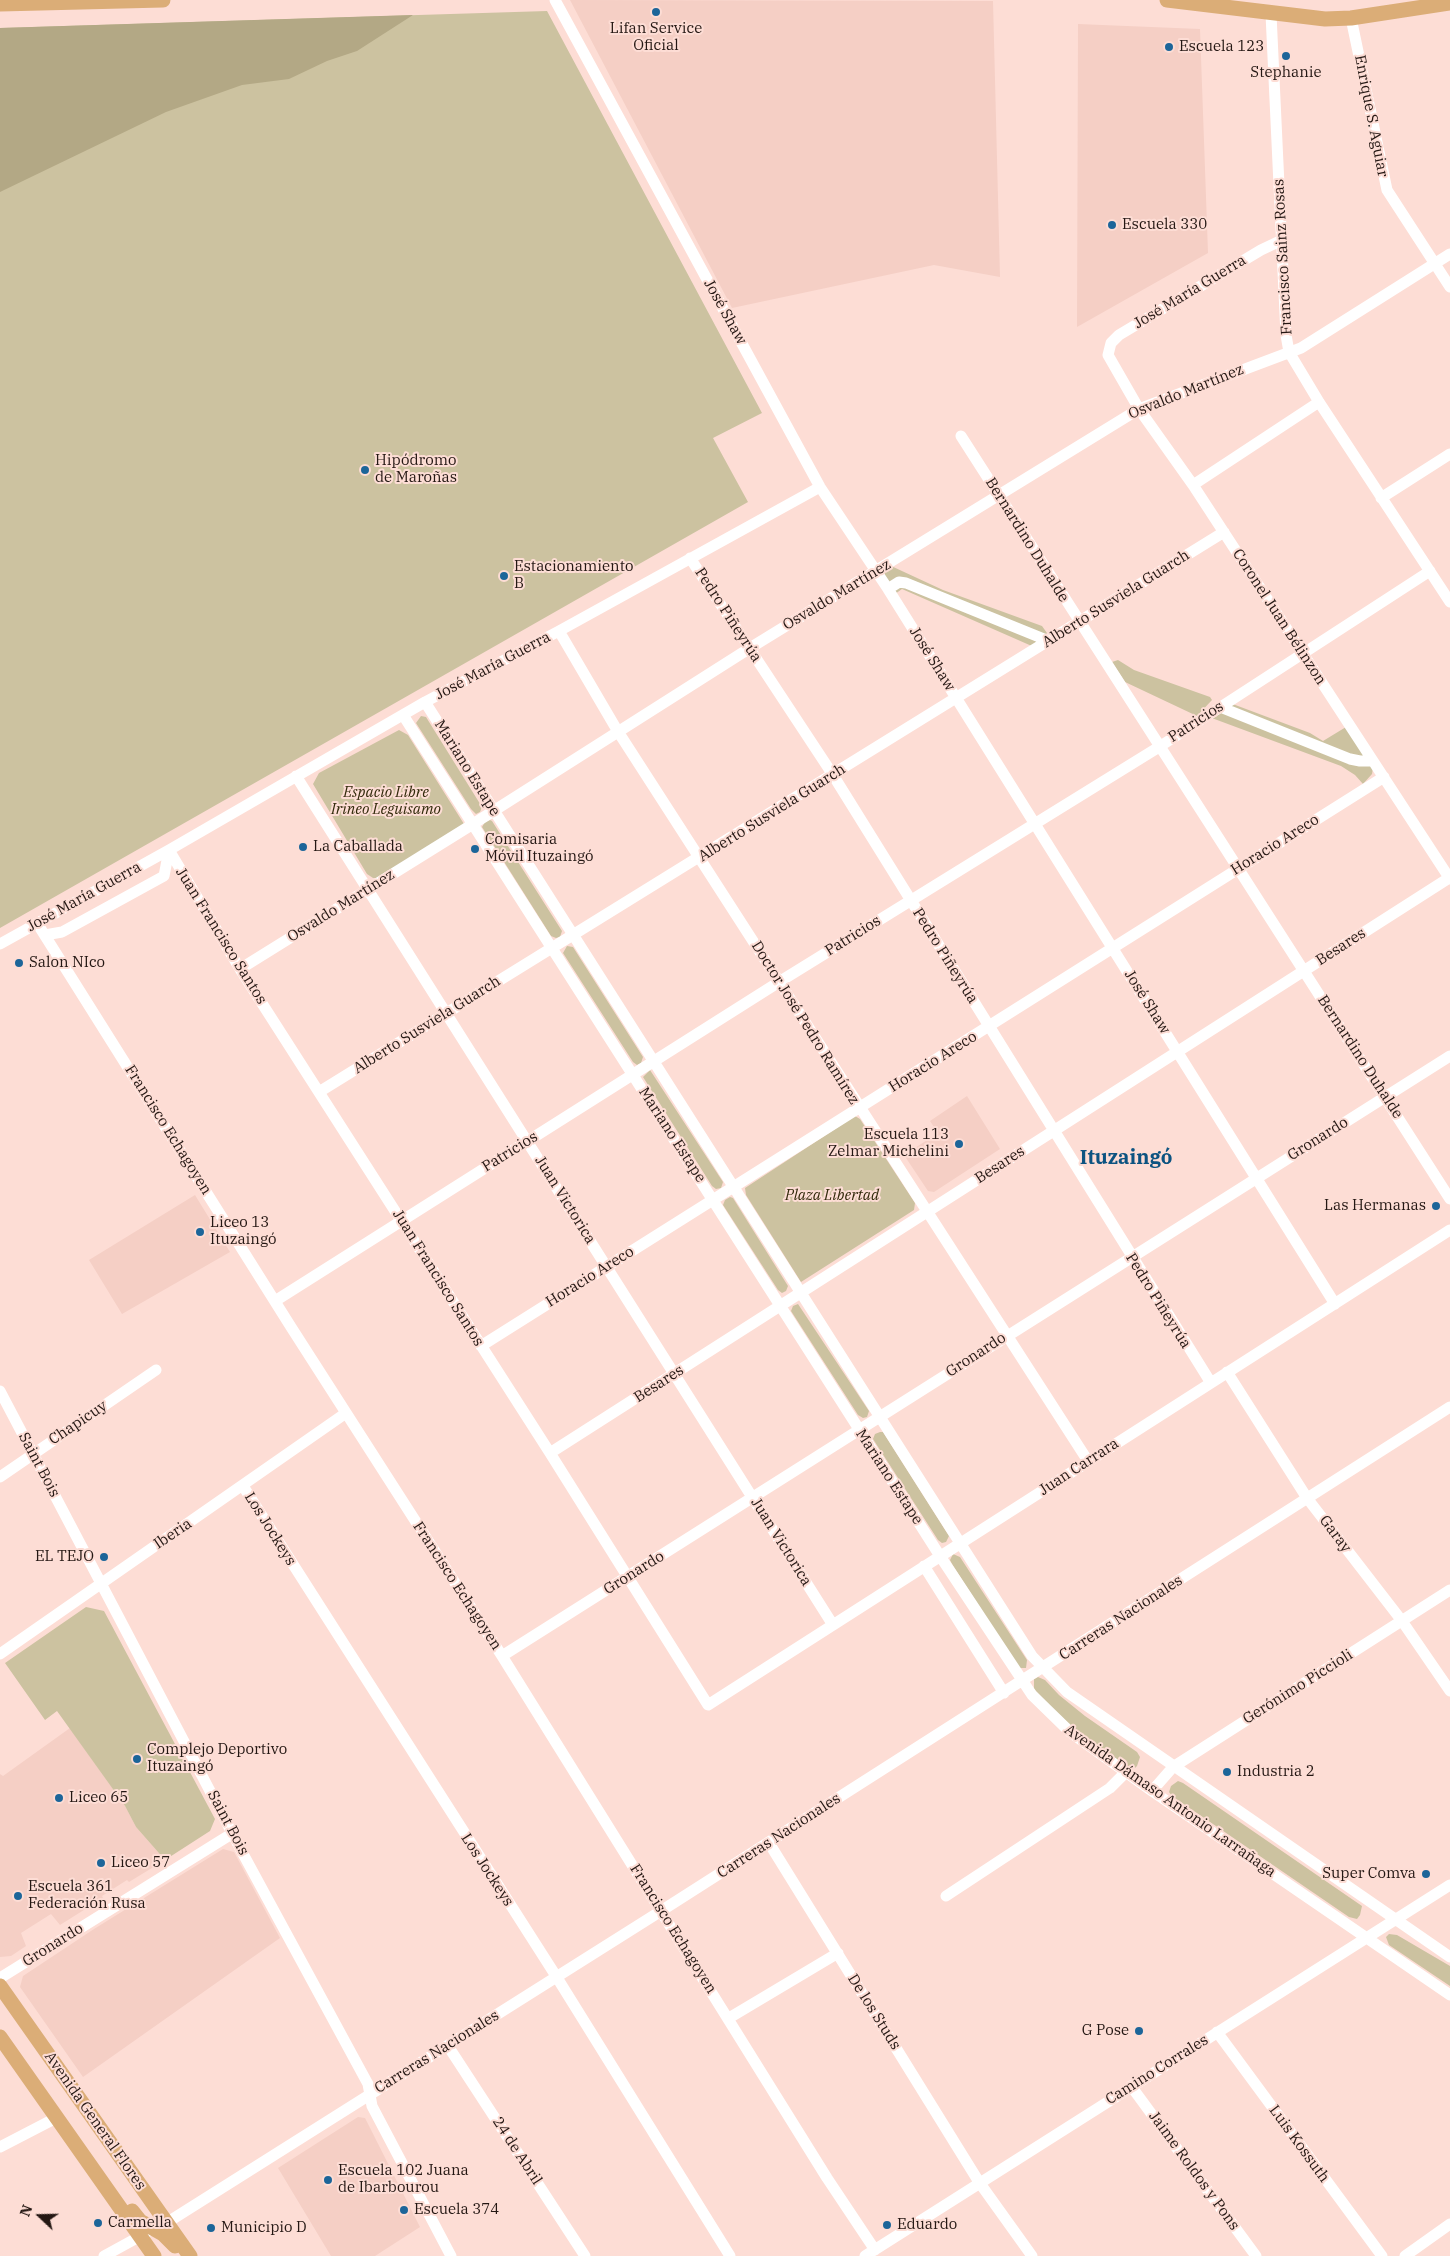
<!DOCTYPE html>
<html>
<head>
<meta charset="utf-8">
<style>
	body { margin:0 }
	#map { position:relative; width:1450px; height:2256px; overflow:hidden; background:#fdddd5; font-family:"IBM Plex Serif",serif }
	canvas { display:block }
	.north { position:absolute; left:15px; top:2191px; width:50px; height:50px; -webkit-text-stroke:4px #fdddd5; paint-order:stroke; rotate:291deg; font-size:14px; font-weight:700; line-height:20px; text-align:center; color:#241713 }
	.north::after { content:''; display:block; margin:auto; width:18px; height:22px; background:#241713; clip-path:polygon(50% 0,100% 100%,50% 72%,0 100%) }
</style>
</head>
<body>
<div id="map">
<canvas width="1450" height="2256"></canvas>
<div class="north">N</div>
</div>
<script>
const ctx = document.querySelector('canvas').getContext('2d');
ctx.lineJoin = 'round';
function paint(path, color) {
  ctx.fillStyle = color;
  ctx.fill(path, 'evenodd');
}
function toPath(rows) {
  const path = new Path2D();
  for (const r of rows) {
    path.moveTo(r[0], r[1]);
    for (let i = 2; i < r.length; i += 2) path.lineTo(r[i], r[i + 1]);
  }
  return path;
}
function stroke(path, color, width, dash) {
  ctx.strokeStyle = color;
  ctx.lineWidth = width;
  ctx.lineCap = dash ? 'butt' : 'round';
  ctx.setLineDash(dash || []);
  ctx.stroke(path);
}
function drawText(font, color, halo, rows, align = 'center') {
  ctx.font = font + ' "IBM Plex Serif",serif';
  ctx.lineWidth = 4;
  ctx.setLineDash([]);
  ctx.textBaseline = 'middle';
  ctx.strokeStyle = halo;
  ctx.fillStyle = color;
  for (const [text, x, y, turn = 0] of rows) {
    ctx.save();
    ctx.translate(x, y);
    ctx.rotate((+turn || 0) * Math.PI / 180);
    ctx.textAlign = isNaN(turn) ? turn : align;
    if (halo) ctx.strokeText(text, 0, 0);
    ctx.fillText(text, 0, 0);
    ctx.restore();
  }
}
paint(toPath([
	[570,0,993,1,1000,277,934,265,732,308],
	[1078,24,1200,29,1208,253,1077,327],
	[967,1096,1000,1149,934,1192,928,1191,904,1155,938,1133,930,1121],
	[195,1195,230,1252,122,1314,89,1260],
	[70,1728,125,1806,136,1827,165,1860,129,1882,127,1880,102,1896,103,1898,60,1925,51,1914,21,1933,26,1946,11,1956,0,1957,0,1774,3,1776],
	[223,1849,234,1852,280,1938,83,2077,20,1987,23,1976,94,1929],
	[358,2117,365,2118,420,2227,375,2256,331,2256,278,2168]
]), '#f5cfc5');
paint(toPath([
	[547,11,762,413,713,438,748,502,0,928,0,28],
	[889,565,943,590,1042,626,1047,633,1034,647,902,589,895,594,884,575,885,570],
	[1118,660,1134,670,1210,697,1212,700,1197,716,1125,682,1112,662],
	[1230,703,1310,733,1323,741,1346,727,1373,768,1372,774,1363,784,1355,775,1341,766,1209,717],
	[421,716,426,717,482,807,480,812,476,814,471,809,416,723],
	[399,730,408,735,464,824,378,878,373,878,367,874,313,784,319,773],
	[490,820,492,821,562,931,560,937,556,938,551,936,482,827,485,822],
	[567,946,573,947,643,1057,641,1063,637,1065,633,1062,563,953],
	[650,1070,723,1182,721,1188,716,1189,712,1186,643,1077],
	[855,1116,860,1119,915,1203,914,1210,801,1282,746,1195,745,1188],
	[730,1197,733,1198,788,1286,786,1291,782,1293,778,1290,723,1205,725,1200],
	[798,1304,869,1411,867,1417,863,1418,858,1415,791,1311,793,1306],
	[880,1432,883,1432,949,1536,946,1542,942,1543,938,1540,873,1439,875,1434],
	[953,1554,960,1557,1027,1660,1026,1668,1019,1668,952,1564,950,1560],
	[86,1607,104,1611,215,1819,210,1831,165,1860,136,1827,125,1806,57,1711,45,1720,5,1663],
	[1038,1677,1045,1680,1059,1695,1085,1716,1137,1752,1140,1757,1137,1766,1135,1768,1127,1766,1085,1738,1053,1709,1034,1689,1034,1679],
	[1178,1781,1183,1783,1362,1906,1360,1915,1357,1919,1349,1917,1172,1796,1169,1792,1171,1786],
	[1389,1934,1397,1935,1450,1966,1450,1986,1389,1945,1386,1937]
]), '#ccc2a0');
paint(toPath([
	[413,15,357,51,327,61,289,79,242,85,166,112,0,192,0,28]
]), '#b3a885');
stroke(toPath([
	[555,0,820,487,888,589,1335,1304],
	[1271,14,1286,335,1289,352,1319,402,1450,602],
	[1351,18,1387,190,1450,287],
	[1282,240,1261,250,1119,335,1111,343,1108,355,1139,409,1193,485,1450,879],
	[961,436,1450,1199],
	[1193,485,1319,402],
	[1381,498,1450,454],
	[690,558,833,775,1211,1383],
	[888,589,899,582,906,583,1049,641],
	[559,631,617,730,1088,1461],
	[425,702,1032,1656,1067,1692,1450,1957],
	[1220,707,1350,759,1360,761,1373,761],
	[403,715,940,1556,1032,1695,1070,1732,1152,1791,1450,1995],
	[296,776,833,1625],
	[169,850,240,969,550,1453,708,1705,1450,1230],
	[37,923,291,1327,502,1656,827,2178,875,2250],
	[45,935,62,932,164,876,169,850],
	[0,944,169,850,425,702,559,631,820,487],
	[240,969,473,824,750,648,1139,409,1301,348,1450,254],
	[319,1092,1224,532],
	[275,1301,779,982,1159,747,1430,571],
	[481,1346,1384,777],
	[1227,1372,1307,1498,1402,1621,1450,1691],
	[0,1391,241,1850,368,2084,372,2106,451,2256],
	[550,1453,1449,878],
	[0,1477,156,1370],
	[243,1486,556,1976,730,2256],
	[924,1566,1004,1693],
	[0,1654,346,1413],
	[502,1656,1450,1056],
	[1152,1791,1173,1767,1450,1590],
	[769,1843,979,2182,1032,2256],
	[946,1896,1110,1788,1126,1772],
	[0,1978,233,1833],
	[729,2018,838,1953],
	[1217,2032,1382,2256],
	[448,2046,585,2256],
	[1131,2086,1256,2256],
	[0,2147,56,2118],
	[160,2227,661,1911,1450,1407],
	[104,2256,146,2233],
	[865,2256,1450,1885],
	[1405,2256,1450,2224]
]), '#fff', 11);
stroke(toPath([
	[1167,0,1325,19,1351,18,1450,3],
	[0,4,163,0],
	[0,1986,190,2256],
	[0,2037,154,2256],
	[132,2211,140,2221,163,2234,175,2246]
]), '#dbad77', 15);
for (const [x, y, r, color] of [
	[656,12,5,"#1c6599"],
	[1169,47,5,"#1c6599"],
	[1286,56,5,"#1c6599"],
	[1112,225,5,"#1c6599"],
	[365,470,5,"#1c6599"],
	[504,576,5,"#1c6599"],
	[303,847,5,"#1c6599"],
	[475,849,5,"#1c6599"],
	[19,963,5,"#1c6599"],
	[959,1144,5,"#1c6599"],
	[1436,1206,5,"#1c6599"],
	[200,1232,5,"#1c6599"],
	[104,1557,5,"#1c6599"],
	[137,1759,5,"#1c6599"],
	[1227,1772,5,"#1c6599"],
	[59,1798,5,"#1c6599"],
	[101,1863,5,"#1c6599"],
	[1426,1874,5,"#1c6599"],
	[18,1896,5,"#1c6599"],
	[1139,2031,5,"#1c6599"],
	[328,2180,5,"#1c6599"],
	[404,2210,5,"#1c6599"],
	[98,2223,5,"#1c6599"],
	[887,2225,5,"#1c6599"],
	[211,2228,5,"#1c6599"]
]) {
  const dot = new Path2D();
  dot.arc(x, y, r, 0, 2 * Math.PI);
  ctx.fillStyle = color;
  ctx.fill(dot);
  stroke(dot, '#fdddd5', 2);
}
drawText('15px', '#241713', '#fdddd5', [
	["Lifan Service",656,29,"center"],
	["Oficial",656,46,"center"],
	["Escuela 123",1179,47],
	["Stephanie",1286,73,"center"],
	["Escuela 330",1122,225],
	["Hipódromo",375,461],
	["de Maroñas",375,478],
	["Estacionamiento",514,567],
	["B",514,584],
	["Comisaria",485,840],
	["Móvil Ituzaingó",485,857],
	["La Caballada",313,847],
	["Salon NIco",29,963],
	["Escuela 113",949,1135,"right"],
	["Zelmar Michelini",949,1152,"right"],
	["Las Hermanas",1426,1206,"right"],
	["Liceo 13",210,1223],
	["Ituzaingó",210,1240],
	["EL TEJO",94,1557,"right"],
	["Complejo Deportivo",147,1750],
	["Ituzaingó",147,1767],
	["Industria 2",1237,1772],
	["Liceo 65",69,1798],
	["Liceo 57",111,1863],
	["Super Comva",1416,1874,"right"],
	["Escuela 361",28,1887],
	["Federación Rusa",28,1904],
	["G Pose",1129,2031,"right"],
	["Escuela 102 Juana",338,2171],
	["de Ibarbourou",338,2188],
	["Escuela 374",414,2210],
	["Carmella",108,2223],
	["Eduardo",897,2225],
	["Municipio D",221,2228]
], 'left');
drawText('15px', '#241713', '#fdddd5', [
	["Enrique S. Aguiar",1371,116,79],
	["Francisco Sainz Rosas",1283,257,-93],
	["José María Guerra",1190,292,-31],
	["José Shaw",725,312,61],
	["Osvaldo Martínez",1186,392,-22],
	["Bernardino Duhalde",1027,540,58],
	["Osvaldo Martínez",837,595,-31],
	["Alberto Susviela Guarch",1116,599,-32],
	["Pedro Piñeyrúa",728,615,57],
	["Coronel Juan Bélinzon",1279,617,57],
	["José Shaw",932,659,58],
	["José María Guerra",493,666,-28],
	["Patricios",1196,722,-33],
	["Mariano Estape",467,768,58],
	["Alberto Susviela Guarch",772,813,-32],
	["Horacio Areco",1275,845,-32],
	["José María Guerra",84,897,-29],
	["Osvaldo Martínez",341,906,-32],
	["Juan Francisco Santos",221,936,58],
	["Patricios",853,936,-32],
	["Besares",1341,947,-33],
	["Pedro Piñeyrúa",945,956,58],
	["José Shaw",1147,1002,58],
	["Doctor José Pedro Ramírez",805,1023,58],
	["Alberto Susviela Guarch",427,1025,-32],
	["Bernardino Duhalde",1360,1057,57],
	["Horacio Areco",933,1062,-32],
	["Francisco Echagoyen",168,1130,58],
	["Mariano Estape",672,1135,57],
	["Gronardo",1318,1139,-32],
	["Patricios",510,1152,-32],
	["Besares",1000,1165,-33],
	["Juan Victorica",565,1200,58],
	["Horacio Areco",590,1277,-32],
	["Juan Francisco Santos",438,1278,58],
	["Pedro Piñeyrúa",1158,1301,58],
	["Gronardo",976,1355,-33],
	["Besares",659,1384,-33],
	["Chapicuy",78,1423,-34],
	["Saint Bois",39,1465,62],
	["Juan Carrara",1079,1467,-33],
	["Mariano Estape",889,1477,57],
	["Los Jockeys",270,1529,58],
	["Iberia",173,1534,-34],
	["Garay",1335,1534,53],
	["Juan Victorica",781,1542,58],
	["Gronardo",634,1573,-32],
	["Francisco Echagoyen",457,1586,57],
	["Carreras Nacionales",1121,1618,-33],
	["Gerónimo Piccioli",1298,1687,-32],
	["Avenida Dámaso Antonio Larrañaga",1170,1801,35],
	["Saint Bois",228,1823,62],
	["Carreras Nacionales",779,1836,-33],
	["Los Jockeys",487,1870,57],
	["Francisco Echagoyen",673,1929,58],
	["Gronardo",53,1945,-32],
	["De los Studs",874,2012,58],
	["Carreras Nacionales",437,2052,-32],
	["Camino Corrales",1157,2070,-32],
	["Avenida General Flores",95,2121,55],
	["Luis Kossuth",1299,2144,54],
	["24 de Abril",517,2151,57],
	["Jaime Roldos y Pons",1194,2171,54]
]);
drawText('italic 15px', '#31290a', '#fdddd5', [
	["Espacio Libre",386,793],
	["Irineo Leguisamo",386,810],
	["Plaza Libertad",832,1196]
]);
drawText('bold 20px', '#0c5381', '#fdddd5', [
	["Ituzaingó",1126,1158]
]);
</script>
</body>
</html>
